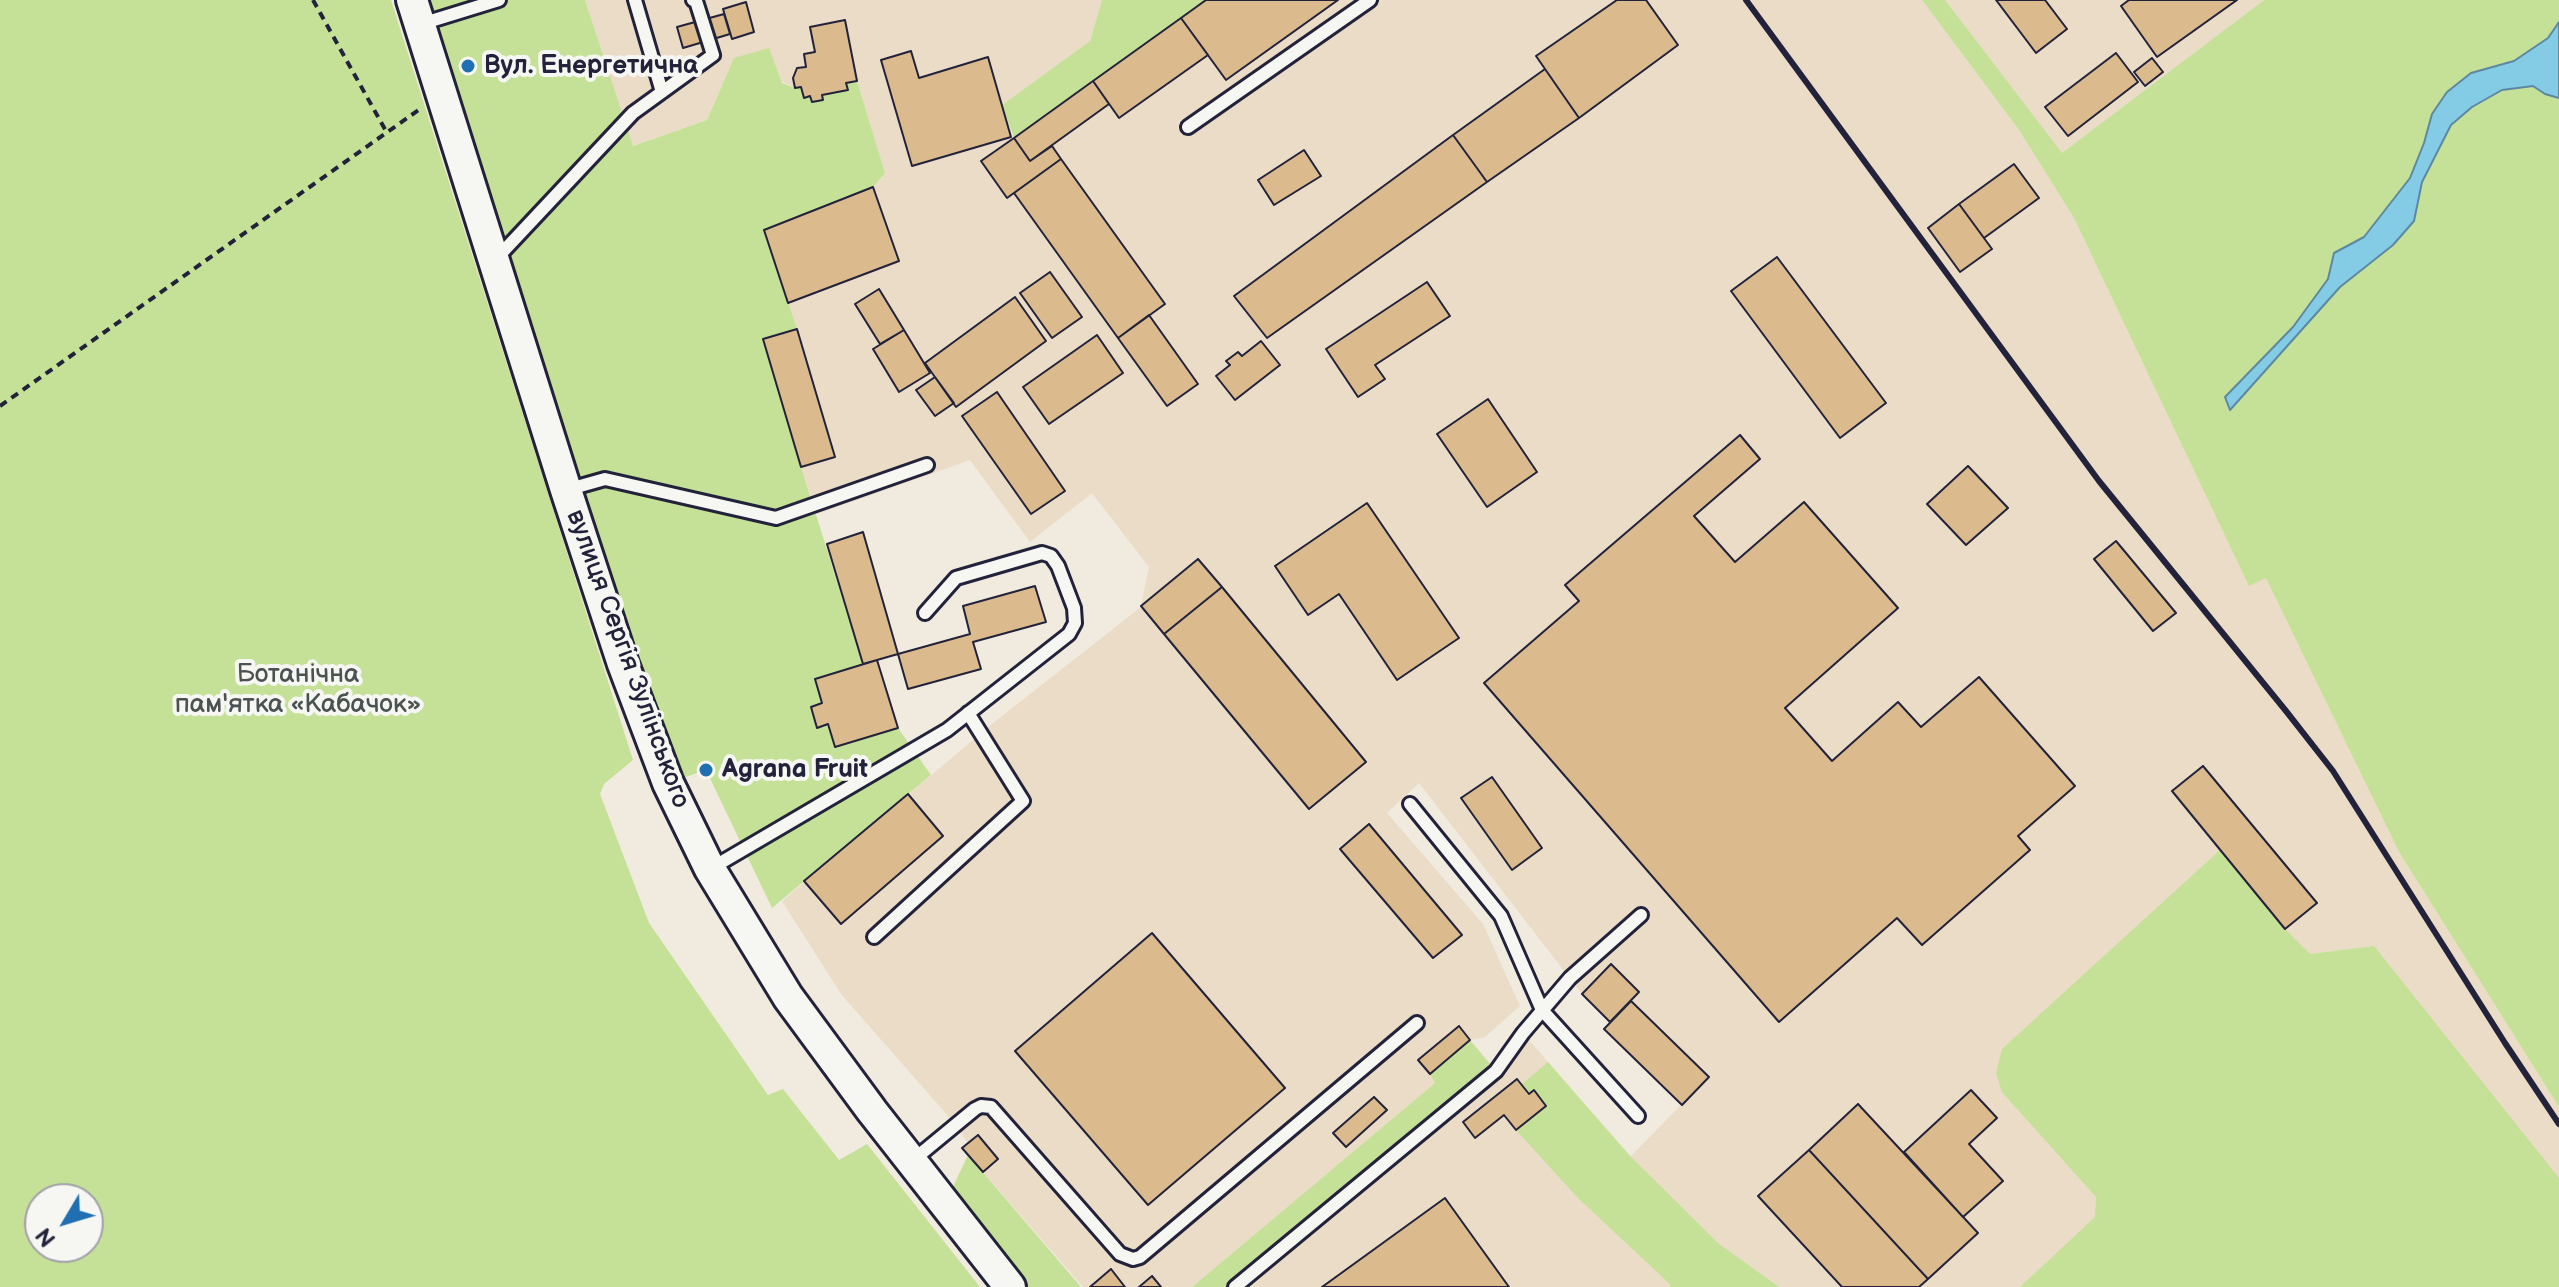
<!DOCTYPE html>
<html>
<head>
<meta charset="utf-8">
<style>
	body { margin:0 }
	#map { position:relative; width:2559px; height:1287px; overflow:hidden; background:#f1eade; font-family:"Balsamiq Sans",sans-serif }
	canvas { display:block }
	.north { position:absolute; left:24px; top:1183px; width:80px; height:80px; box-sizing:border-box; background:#f6f6f2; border:2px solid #a1a1a9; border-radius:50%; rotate:232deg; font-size:22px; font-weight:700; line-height:32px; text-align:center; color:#22223b }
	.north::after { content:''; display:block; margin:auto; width:28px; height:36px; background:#1f6fb2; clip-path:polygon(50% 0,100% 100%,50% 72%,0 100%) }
</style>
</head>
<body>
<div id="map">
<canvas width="2559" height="1287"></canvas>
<div class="north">N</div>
</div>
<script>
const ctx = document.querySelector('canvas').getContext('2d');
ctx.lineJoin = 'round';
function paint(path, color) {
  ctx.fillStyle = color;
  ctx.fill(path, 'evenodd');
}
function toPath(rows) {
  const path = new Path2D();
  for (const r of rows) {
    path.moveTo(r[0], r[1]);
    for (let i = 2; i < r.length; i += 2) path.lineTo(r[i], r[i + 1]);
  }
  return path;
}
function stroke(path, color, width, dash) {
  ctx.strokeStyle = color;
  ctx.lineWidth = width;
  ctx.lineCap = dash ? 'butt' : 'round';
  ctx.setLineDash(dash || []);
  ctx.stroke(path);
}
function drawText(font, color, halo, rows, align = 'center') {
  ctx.font = font + ' "Balsamiq Sans",sans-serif';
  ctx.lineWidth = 8;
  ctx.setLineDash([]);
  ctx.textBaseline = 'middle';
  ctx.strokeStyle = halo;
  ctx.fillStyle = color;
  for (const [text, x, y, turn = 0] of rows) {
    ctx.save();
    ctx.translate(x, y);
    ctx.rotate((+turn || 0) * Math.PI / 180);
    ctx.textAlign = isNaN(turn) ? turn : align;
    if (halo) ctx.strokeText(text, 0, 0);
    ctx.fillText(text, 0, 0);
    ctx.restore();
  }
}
paint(toPath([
	[585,0,1102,0,1090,41,1002,105,1011,136,1014,138,1206,0,1922,0,2019,130,2074,218,2249,585,2266,577,2399,852,2559,1107,2559,1287,1235,1287,1496,1071,1523,1033,1630,1157,1681,1105,1604,1029,1610,1022,1582,994,1419,783,1387,813,1483,924,1520,1006,1485,1037,1470,1040,1431,1074,1435,1083,1192,1287,1083,1287,962,1148,968,1143,956,1125,841,994,782,901,992,724,1141,607,1149,567,1092,493,1030,542,970,460,817,514,801,467,834,457,788,303,899,261,873,187,885,173,857,81,815,52,804,54,806,67,797,68,793,78,795,88,734,58,707,120,632,146],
	[1945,0,2264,0,2061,154]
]), '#eadcc6');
paint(toPath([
	[0,0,391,0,633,760,604,784,600,794,649,923,768,1095,783,1089,839,1160,867,1144,980,1287,0,1287],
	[40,1199,88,1199,88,1247,40,1247],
	[412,0,585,0,633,146,707,120,734,58,769,48,782,83,795,88,801,87,804,97,810,96,812,102,823,100,822,95,847,90,846,83,857,81,885,173,873,187,764,230,797,329,801,467,863,664,815,679,822,703,811,707,817,727,828,724,835,747,898,728,931,775,772,908,706,770,668,783],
	[1102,0,1206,0,1014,138,1002,105,1090,41],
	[1922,0,1945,0,2062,153,2264,0,2559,0,2559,22,2548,38,2514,61,2499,66,2474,106,2502,90,2533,86,2545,94,2559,98,2559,1107,2399,852,2266,578,2249,586,2074,218,2019,130],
	[2220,850,2285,929,2310,954,2374,946,2559,1178,2559,1287,2020,1287,2095,1217,2096,1197,2002,1092,1996,1073,2002,1049],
	[1470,1040,1496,1071,1235,1287,1192,1287,1435,1083,1430,1074],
	[1548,1062,1631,1157,1719,1244,1779,1287,1669,1287,1671,1285,1579,1199,1516,1130,1546,1106,1534,1090,1529,1094,1521,1085],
	[968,1155,1081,1287,1028,1287,951,1191]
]), '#c5e198');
const water = toPath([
	[2559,22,2559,98,2545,94,2533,86,2502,90,2472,107,2451,125,2422,182,2414,221,2393,245,2340,287,2230,410,2225,397,2293,327,2328,279,2334,253,2364,237,2410,178,2424,143,2432,114,2447,92,2471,73,2514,61,2548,38,2559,22]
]);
paint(water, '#84cce5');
stroke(water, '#5d88a1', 2);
const building = toPath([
	[1206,0,1338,0,1226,80,1181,18,1206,0],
	[1617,0,1646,0,1678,45,1579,118,1536,56,1617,0],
	[1996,0,2045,0,2067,29,2036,53,1996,0],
	[2129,0,2237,0,2157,57,2121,6,2129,0],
	[746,2,754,32,732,39,723,9,746,2],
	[724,14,730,34,683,48,677,27,724,14],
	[1181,18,1208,55,1119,118,1093,81,1181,18],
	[845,20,857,81,846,83,848,90,822,95,823,100,812,102,810,96,804,98,801,87,795,88,793,78,797,68,806,67,804,54,815,52,810,27,845,20],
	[911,51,919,78,988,57,1011,137,912,166,881,60,911,51],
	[2116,53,2138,82,2068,136,2045,107,2116,53],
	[2152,58,2163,72,2145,86,2134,72,2152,58],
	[1545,69,1579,118,1487,182,1453,135,1545,69],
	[1093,81,1109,104,1030,161,1014,138,1093,81],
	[1453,135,1487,182,1267,338,1234,296,1453,135],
	[1014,138,1030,161,1052,146,1061,159,1007,198,981,161,1014,138],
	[1304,150,1321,176,1274,205,1258,180,1304,150],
	[1061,159,1165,304,1118,338,1014,193,1061,159],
	[2014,164,2039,198,1984,238,1959,204,2014,164],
	[873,187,899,261,788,303,764,230,873,187],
	[1959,204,1992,249,1960,272,1928,228,1959,204],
	[1777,257,1886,403,1840,438,1731,291,1777,257],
	[1050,272,1082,317,1052,338,1020,293,1050,272],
	[1427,282,1450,316,1375,365,1385,379,1358,397,1326,349,1427,282],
	[879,289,904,330,880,344,855,304,879,289],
	[1015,297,1046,341,956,407,925,363,1015,297],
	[1149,315,1198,384,1167,406,1118,338,1149,315],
	[797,329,835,457,801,467,763,339,797,329],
	[904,330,930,373,899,392,873,349,904,330],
	[1097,335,1123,373,1049,424,1023,387,1097,335],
	[1261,341,1280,365,1235,400,1216,376,1230,365,1226,361,1238,352,1242,356,1261,341],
	[935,377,954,403,935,416,916,390,935,377],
	[997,392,1065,491,1031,514,962,416,997,392],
	[1488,399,1537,472,1487,507,1437,434,1488,399],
	[1740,435,1760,459,1694,516,1735,562,1804,502,1898,608,1785,708,1832,761,1898,702,1921,727,1979,677,2075,786,2018,836,2030,850,1922,945,1897,918,1779,1022,1484,683,1579,601,1565,585,1740,435],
	[1968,466,2008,508,1966,545,1927,504,1968,466],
	[1367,503,1459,638,1397,680,1339,594,1308,615,1275,566,1367,503],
	[863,532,898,654,863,664,827,544,863,532],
	[2116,541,2176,613,2153,631,2094,559,2116,541],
	[1198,559,1222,587,1164,634,1141,606,1198,559],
	[1035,586,1046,622,973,642,981,669,908,689,898,654,970,634,963,606,1035,586],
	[1222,587,1366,762,1309,809,1164,634,1222,587],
	[877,660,898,728,835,747,828,724,817,728,811,707,822,703,815,679,877,660],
	[2203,766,2317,903,2285,929,2172,791,2203,766],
	[1492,777,1542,848,1512,870,1461,798,1492,777],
	[908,794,943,836,841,924,804,881,908,794],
	[1369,824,1462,935,1433,958,1340,849,1369,824],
	[1152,933,1285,1088,1148,1205,1015,1051,1152,933],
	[1611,964,1639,992,1610,1022,1582,994,1611,964],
	[1631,1001,1709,1077,1682,1105,1604,1029,1631,1001],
	[1459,1026,1470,1040,1430,1074,1418,1060,1459,1026],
	[1517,1079,1529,1094,1534,1090,1546,1106,1516,1130,1504,1115,1475,1138,1463,1122,1517,1079],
	[1971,1090,1997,1118,1969,1144,2003,1181,1963,1217,1904,1152,1971,1090],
	[1374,1097,1387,1110,1346,1147,1333,1133,1374,1097],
	[1858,1104,1978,1233,1928,1279,1809,1150,1858,1104],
	[978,1135,998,1159,983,1172,962,1148,978,1135],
	[1809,1150,1928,1279,1919,1287,1842,1287,1758,1196,1809,1150],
	[1445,1198,1509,1287,1322,1287,1445,1198],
	[1111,1269,1125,1287,1090,1287,1111,1269],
	[1152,1276,1161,1287,1139,1287,1152,1276]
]);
paint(building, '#dbba8d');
stroke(building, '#22223b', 2);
const service = toPath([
	[635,0,662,92],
	[421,24,499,0],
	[1188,127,1370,0],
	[497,258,633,113,713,55,696,1,693,0],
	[566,490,605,479,776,518,927,465],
	[1410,804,1501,916,1542,1010,1638,1116],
	[710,869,947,730,1069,634,1075,623,1074,608,1058,566,1051,556,1042,553,956,578,925,613],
	[874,937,1023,801,968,713],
	[912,1161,975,1109,981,1106,991,1107,1120,1254,1133,1259,1140,1257,1417,1023],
	[1235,1287,1496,1071,1523,1033,1570,978,1641,915]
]);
const tertiary = toPath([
	[412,0,566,490,623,664,668,783,710,869,788,997,872,1111,1010,1287]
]);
stroke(service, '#22223b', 18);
stroke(tertiary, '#22223b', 36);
stroke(toPath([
	[313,0,387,133],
	[0,406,420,109]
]), '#22223b', 4, [8, 6]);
stroke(service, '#f6f6f2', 12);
stroke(tertiary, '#f6f6f2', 30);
stroke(toPath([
	[1746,0,2099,481,2286,711,2333,771,2505,1043,2559,1124]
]), '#22223b', 6);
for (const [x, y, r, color] of [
	[468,66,8,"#1f6fb2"],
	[706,770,8,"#1f6fb2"]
]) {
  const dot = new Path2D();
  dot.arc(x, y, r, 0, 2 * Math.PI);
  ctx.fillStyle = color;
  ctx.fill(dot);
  stroke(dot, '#f6f6f2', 3);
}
drawText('bold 26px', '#22223b', '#f6f6f2', [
	["Вул. Енергетична",484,66],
	["Agrana Fruit",722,770]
], 'left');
drawText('26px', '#22223b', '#f6f6f2', [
	["вулиця Сергія Зулінського",627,659,70]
]);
drawText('26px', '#4b5252', '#f6f6f2', [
	["Ботанічна",298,675],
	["пам'ятка «Кабачок»",298,705]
]);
</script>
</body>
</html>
